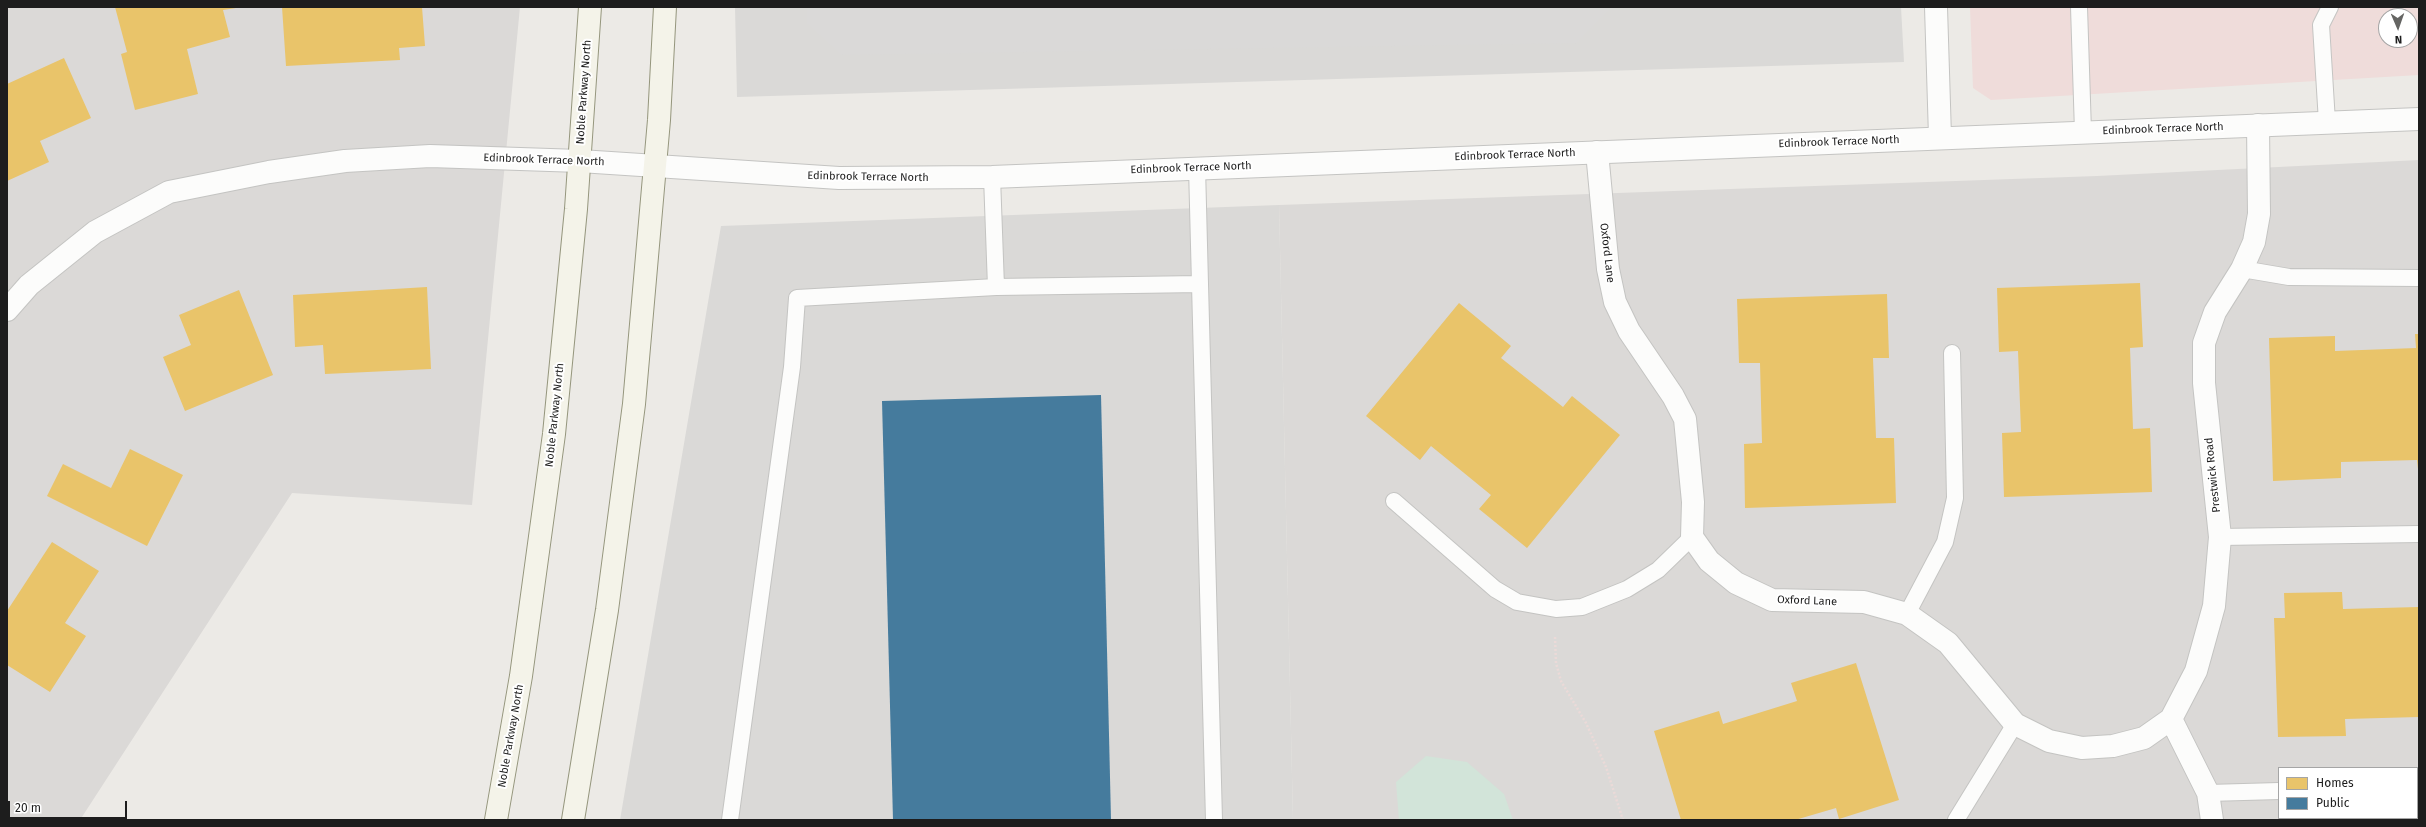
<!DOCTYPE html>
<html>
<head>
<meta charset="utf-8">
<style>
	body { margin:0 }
	#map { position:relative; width:2426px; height:827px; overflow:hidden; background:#eceae6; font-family:"Fira Sans",sans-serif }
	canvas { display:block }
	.frame { position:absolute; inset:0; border:8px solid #1d1d1d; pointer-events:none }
	.legend { position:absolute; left:2278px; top:767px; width:140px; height:52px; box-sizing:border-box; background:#fff; border:1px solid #a5a5a5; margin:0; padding:5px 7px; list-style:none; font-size:12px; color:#1d1d1d }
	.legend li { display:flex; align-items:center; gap:8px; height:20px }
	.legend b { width:20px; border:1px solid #a5a5a5 }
	.north { position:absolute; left:2378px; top:8px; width:40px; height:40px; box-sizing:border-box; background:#fff; border:1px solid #a5a5a5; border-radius:50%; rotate:178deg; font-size:11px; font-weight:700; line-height:16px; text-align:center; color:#1d1d1d }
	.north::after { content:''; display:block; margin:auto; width:14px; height:18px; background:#656563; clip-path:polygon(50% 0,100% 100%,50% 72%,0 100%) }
	.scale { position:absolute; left:8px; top:801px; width:119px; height:18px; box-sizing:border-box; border:2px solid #1d1d1d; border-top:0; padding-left:5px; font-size:12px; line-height:14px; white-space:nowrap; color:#1d1d1d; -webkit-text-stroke:3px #fff; paint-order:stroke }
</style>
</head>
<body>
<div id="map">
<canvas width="2426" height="827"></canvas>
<div class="frame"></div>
<ul class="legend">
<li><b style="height:11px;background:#e9c46a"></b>Homes</li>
<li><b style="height:11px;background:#457b9d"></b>Public</li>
</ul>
<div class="north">N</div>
<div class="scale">20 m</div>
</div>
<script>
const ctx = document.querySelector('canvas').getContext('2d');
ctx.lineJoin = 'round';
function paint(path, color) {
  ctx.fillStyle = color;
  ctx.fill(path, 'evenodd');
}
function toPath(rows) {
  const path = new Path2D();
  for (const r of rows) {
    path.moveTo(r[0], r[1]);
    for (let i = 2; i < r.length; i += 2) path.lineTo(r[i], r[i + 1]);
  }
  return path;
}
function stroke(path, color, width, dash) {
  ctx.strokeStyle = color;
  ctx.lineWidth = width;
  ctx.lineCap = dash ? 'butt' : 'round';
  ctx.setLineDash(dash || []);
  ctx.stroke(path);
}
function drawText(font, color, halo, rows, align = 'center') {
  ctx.font = font + ' "Fira Sans",sans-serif';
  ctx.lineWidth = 4;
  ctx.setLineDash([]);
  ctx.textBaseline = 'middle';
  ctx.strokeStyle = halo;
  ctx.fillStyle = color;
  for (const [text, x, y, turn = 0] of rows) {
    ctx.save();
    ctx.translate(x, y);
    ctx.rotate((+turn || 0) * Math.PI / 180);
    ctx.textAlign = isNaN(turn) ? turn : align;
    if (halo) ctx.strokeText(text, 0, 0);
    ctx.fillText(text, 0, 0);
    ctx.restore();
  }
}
paint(toPath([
	[7,7,520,7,472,505,292,493,80,820,7,820],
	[2419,160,2419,820,1293,820,1279,205,2097,176],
	[2279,768,2417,768,2417,818,2279,818]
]), '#dbd9d7');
paint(toPath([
	[1970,7,2419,7,2419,75,1991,100,1973,88],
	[2386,16,2410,16,2410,40,2386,40]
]), '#efdcda');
paint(toPath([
	[735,7,1901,7,1904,62,737,97],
	[1279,205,1293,820,620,820,721,226]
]), '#dad9d7');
paint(toPath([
	[1426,756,1467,762,1504,794,1513,820,1399,820,1396,782]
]), '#d2e4d9');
paint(toPath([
	[807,7,1612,7,1577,43,841,55,807,24]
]), '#dad9d8');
paint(toPath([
	[115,7,236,7,236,8,223,10,230,37,187,49,198,94,135,110,121,54,127,52],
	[282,7,422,7,425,46,399,48,400,60,286,66],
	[64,58,91,118,40,141,49,162,7,181,7,84],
	[2140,283,2143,347,2130,348,2133,429,2150,428,2152,492,2004,497,2002,433,2021,432,2018,351,1999,352,1997,288],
	[427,287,431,369,325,374,323,345,295,347,293,295],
	[239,290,273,375,185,411,163,357,191,345,179,315],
	[1887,294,1889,358,1873,358,1876,438,1894,438,1896,503,1745,508,1744,444,1762,443,1760,363,1739,363,1737,299],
	[1459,303,1511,346,1501,358,1563,407,1572,396,1620,435,1527,548,1479,509,1491,495,1431,446,1420,460,1366,416],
	[2415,334,2419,334,2419,478,2417,460,2341,462,2341,478,2273,481,2269,338,2335,336,2335,351,2416,348],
	[130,449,183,475,147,546,47,496,63,464,111,488],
	[52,542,99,571,65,623,86,636,50,692,7,665,7,611],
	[2342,592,2343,609,2419,607,2419,717,2345,719,2346,736,2278,737,2274,618,2285,618,2284,593],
	[1856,663,1899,800,1839,819,1836,808,1795,820,1681,820,1654,731,1719,711,1723,724,1797,701,1791,683]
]), '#e9c46a');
paint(toPath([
	[1101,395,1111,820,893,820,882,401]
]), '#457b9d');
const service = toPath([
	[2079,7,2083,132],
	[2327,122,2321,25,2330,7],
	[1197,167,1200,284],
	[992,177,996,287],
	[2242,269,2289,277,2419,278],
	[1394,501,1495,589,1517,602,1556,609,1582,607,1627,589,1658,570,1692,537],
	[2220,537,2419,534],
	[1907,614,1945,542,1955,498,1952,353],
	[2417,786,2419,786],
	[2208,793,2279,791],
	[730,820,792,367,797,298,996,287,1200,284,1214,820],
	[1956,820,2015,724]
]);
const minor = toPath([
	[1936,7,1940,137],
	[1597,152,1608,269,1615,302,1629,331,1673,396,1685,419,1693,502,1692,537,1709,561,1736,583,1772,600,1864,602,1907,614,1948,643,2015,724,2049,741,2082,748,2113,746,2144,738,2171,719],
	[7,310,29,285,95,232,169,192,269,172,345,161,430,156,580,161],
	[2212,820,2208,793,2171,719,2196,671,2214,606,2220,537,2204,383,2204,343,2215,312,2242,269,2254,242,2259,214,2258,125]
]);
const tertiary = toPath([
	[580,161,839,178,992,177,2419,119]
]);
const secondary = toPath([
	[496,820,521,676,554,434,576,209,590,7],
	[573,820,607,610,634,404,659,120,665,7]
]);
stroke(service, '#c4c4c2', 18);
stroke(minor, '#c4c4c2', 24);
stroke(tertiary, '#c4c4c2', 24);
stroke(secondary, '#95967d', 24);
stroke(toPath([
	[1555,637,1556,663,1561,681,1586,723,1606,767,1623,820]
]), '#ebdad8', 2.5, [2, 2]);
stroke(service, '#fcfcfb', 16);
stroke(minor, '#fcfcfb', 22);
stroke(tertiary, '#fcfcfb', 22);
stroke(secondary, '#f4f3e9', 22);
drawText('11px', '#1d1d1d', '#fff', [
	["Noble Parkway North",584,92,-86],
	["Edinbrook Terrace North",2163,129,-2],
	["Edinbrook Terrace North",1839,142,-2],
	["Edinbrook Terrace North",1515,155,-2],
	["Edinbrook Terrace North",544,160,2],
	["Edinbrook Terrace North",1191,168,-2],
	["Edinbrook Terrace North",868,177,1],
	["Oxford Lane",1607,253,83],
	["Noble Parkway North",555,415,-84],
	["Prestwick Road",2213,475,-96],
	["Oxford Lane",1807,601,2],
	["Noble Parkway North",511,736,-80]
]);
</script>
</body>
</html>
